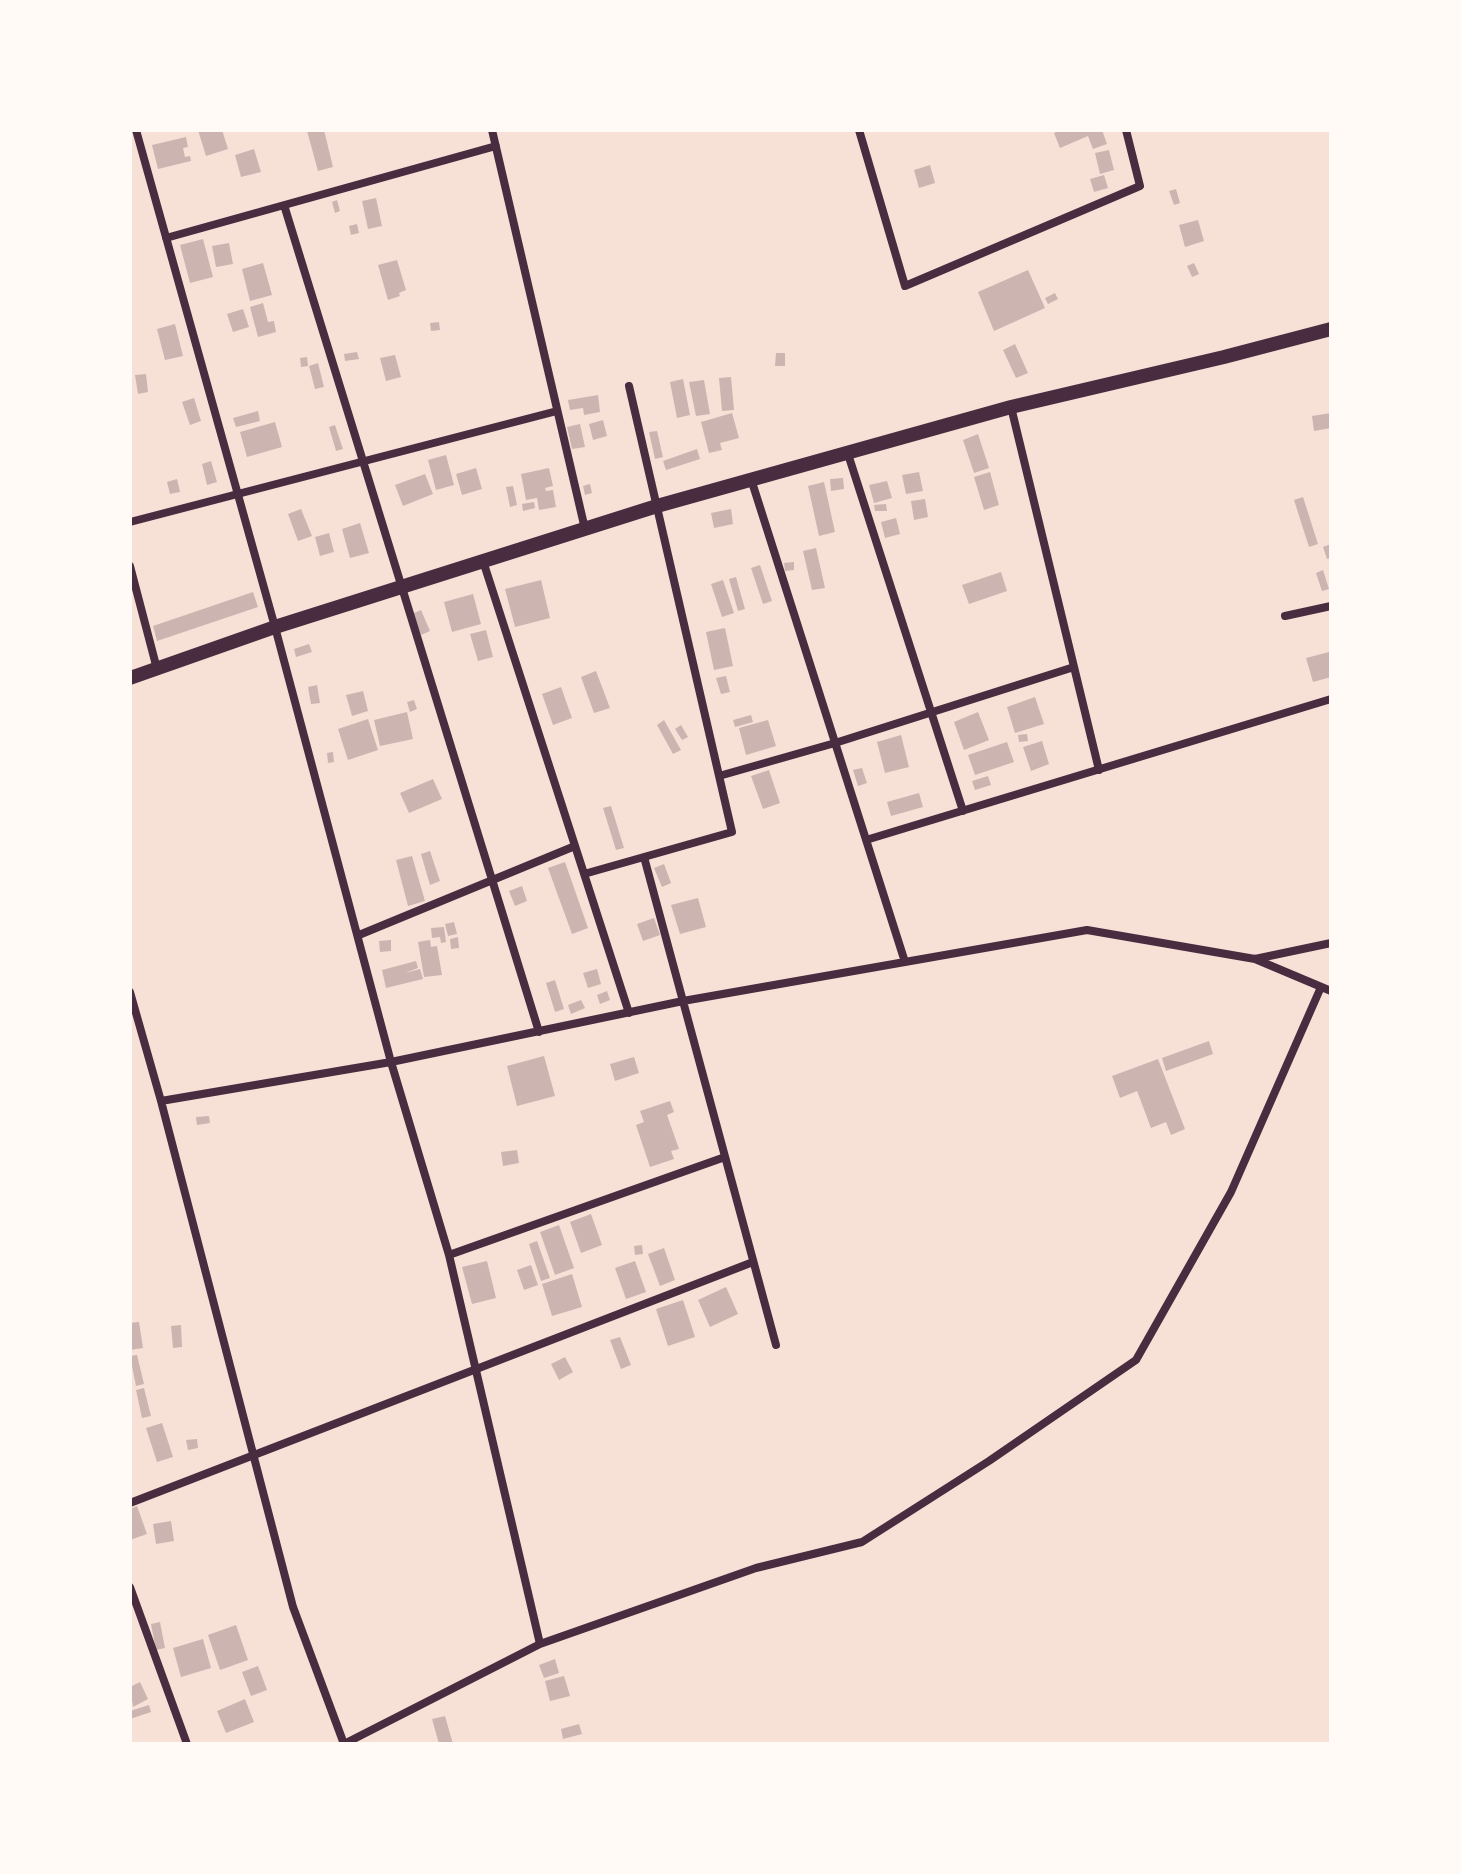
<!DOCTYPE html>
<html>
<head>
<meta charset="utf-8">
<style>
	body { margin:0 }
	#map { position:relative; width:1461px; height:1874px; overflow:hidden; background:#f7e1d7; font-family:"Roboto Condensed",sans-serif }
	canvas { display:block }
	.frame { position:absolute; inset:0; border:132px solid #fffaf5; pointer-events:none }
</style>
</head>
<body>
<div id="map">
<canvas width="1461" height="1874"></canvas>
<div class="frame"></div>
</div>
<script>
const ctx = document.querySelector('canvas').getContext('2d');
ctx.lineJoin = 'round';
function paint(path, color) {
  ctx.fillStyle = color;
  ctx.fill(path, 'evenodd');
}
function toPath(rows) {
  const path = new Path2D();
  for (const r of rows) {
    path.moveTo(r[0], r[1]);
    for (let i = 2; i < r.length; i += 2) path.lineTo(r[i], r[i + 1]);
  }
  return path;
}
function stroke(path, color, width, dash) {
  ctx.strokeStyle = color;
  ctx.lineWidth = width;
  ctx.lineCap = dash ? 'butt' : 'round';
  ctx.setLineDash(dash || []);
  ctx.stroke(path);
}
paint(toPath([
	[198,130,222,130,228,149,206,156],
	[324,130,333,167,318,171,307,131],
	[1060,130,1102,130,1107,144,1093,149,1088,136,1060,148,1054,133],
	[186,137,188,147,183,148,185,157,190,156,191,161,158,169,152,145],
	[254,149,261,172,241,177,235,155],
	[1109,150,1114,170,1100,174,1095,153],
	[930,165,935,183,919,188,914,170],
	[1104,175,1108,188,1094,192,1090,179],
	[1176,189,1180,203,1174,205,1169,191],
	[376,198,382,226,368,229,362,201],
	[337,200,340,211,335,213,332,202],
	[1198,220,1204,241,1185,247,1179,225],
	[357,224,359,233,351,235,349,226],
	[203,239,213,277,190,283,180,245],
	[229,243,233,264,216,267,212,246],
	[397,260,406,290,399,293,400,296,388,300,378,265],
	[263,263,272,295,250,301,242,269],
	[1194,263,1199,274,1192,277,1187,266],
	[1028,270,1045,308,994,331,978,292],
	[1055,293,1058,299,1048,304,1045,298],
	[263,303,268,322,274,321,276,332,258,337,250,307],
	[243,309,249,327,233,332,227,314],
	[439,322,440,330,431,331,430,323],
	[175,324,183,356,165,360,157,329],
	[1015,344,1028,373,1016,378,1003,350],
	[357,352,359,359,345,361,344,354],
	[776,353,785,353,785,366,775,366],
	[395,355,401,377,386,381,380,358],
	[307,357,308,366,301,367,300,358],
	[318,363,324,387,315,389,309,366],
	[146,374,148,392,138,394,135,375],
	[731,377,734,410,722,411,719,378],
	[683,379,690,415,677,418,670,382],
	[704,380,710,414,696,416,689,382],
	[598,395,600,412,584,415,583,408,570,410,568,400],
	[194,398,201,421,190,425,182,402],
	[258,411,260,421,236,427,233,418],
	[732,413,739,438,720,443,722,450,709,453,701,422],
	[1331,413,1331,428,1314,431,1312,416],
	[603,420,607,436,593,440,589,424],
	[275,422,282,447,247,457,240,432],
	[580,424,585,447,572,449,567,427],
	[335,425,343,449,336,451,329,427],
	[657,431,663,457,655,459,649,432],
	[978,434,989,468,974,473,963,440],
	[697,449,700,459,666,470,663,461],
	[446,455,454,485,436,490,428,460],
	[211,461,217,482,207,485,202,464],
	[476,468,482,489,462,495,456,474],
	[549,468,553,486,545,488,546,491,553,490,556,507,539,510,537,498,526,500,521,474],
	[919,472,923,491,906,494,902,475],
	[990,472,999,505,984,510,974,477],
	[425,474,433,494,403,506,395,485],
	[843,478,844,489,831,491,830,479],
	[177,479,180,492,170,494,167,482],
	[887,481,892,498,874,503,869,485],
	[824,482,835,532,819,536,808,486],
	[590,484,592,493,585,495,583,486],
	[513,486,517,505,510,507,506,487],
	[1303,497,1318,544,1309,547,1294,500],
	[925,499,928,517,914,520,911,501],
	[534,502,535,508,523,511,522,504],
	[886,504,887,511,875,511,874,505],
	[301,509,312,536,298,541,288,514],
	[731,509,733,524,714,528,711,513],
	[896,518,900,534,885,538,881,522],
	[360,523,369,553,350,558,342,529],
	[329,533,334,552,320,556,315,537],
	[1331,544,1331,558,1327,559,1323,547],
	[816,548,825,588,812,590,803,551],
	[794,562,794,570,785,571,784,563],
	[760,565,772,601,763,604,751,568],
	[1323,570,1329,589,1322,591,1316,573],
	[1001,572,1007,591,969,604,962,585],
	[736,577,745,609,738,611,729,579],
	[541,580,550,618,515,627,505,589],
	[723,580,734,613,722,617,711,584],
	[253,592,258,607,157,641,153,626],
	[473,594,481,624,452,632,444,602],
	[421,610,430,631,421,635,412,614],
	[725,628,733,666,714,670,706,632],
	[486,630,493,657,478,661,470,634],
	[309,644,312,652,296,657,294,649],
	[1329,652,1331,677,1313,682,1306,658],
	[596,671,610,708,594,713,581,677],
	[726,676,730,692,721,694,716,678],
	[317,685,320,703,311,704,308,687],
	[561,687,572,718,553,725,542,694],
	[363,691,368,711,352,716,346,695],
	[1035,697,1044,724,1015,733,1007,707],
	[414,700,417,709,410,712,407,702],
	[407,712,413,739,380,746,374,720],
	[978,712,989,740,964,750,954,722],
	[751,715,753,722,735,727,733,720],
	[368,719,378,750,348,760,338,729],
	[664,720,681,750,673,754,657,725],
	[768,720,776,746,746,755,739,728],
	[681,725,688,737,682,740,675,729],
	[1027,734,1028,741,1019,742,1018,735],
	[901,735,909,767,885,773,877,742],
	[1042,741,1049,764,1031,771,1023,747],
	[1007,742,1014,762,975,775,968,755],
	[333,752,334,762,328,763,327,753],
	[862,768,867,783,858,786,853,770],
	[769,770,780,803,763,809,751,776],
	[988,776,991,785,975,790,972,781],
	[433,779,442,799,409,813,400,793],
	[919,793,923,807,891,816,887,802],
	[611,806,624,848,616,850,603,808],
	[430,851,440,881,430,885,421,854],
	[412,856,425,901,408,906,396,860],
	[565,862,588,928,572,934,548,868],
	[664,864,671,883,662,887,654,868],
	[522,886,527,901,515,906,509,891],
	[698,898,706,927,680,934,671,905],
	[654,918,660,935,643,941,637,924],
	[454,922,457,934,448,936,445,924],
	[444,927,446,942,441,943,440,937,432,938,431,928],
	[458,937,459,948,451,949,450,939],
	[391,940,391,951,380,952,379,941],
	[430,940,431,947,437,946,442,975,424,977,418,942],
	[416,961,418,968,405,973,420,969,423,979,386,988,382,970],
	[597,969,601,984,588,988,583,973],
	[555,980,564,1009,555,1012,546,983],
	[607,991,610,1000,600,1004,597,995],
	[581,1000,585,1008,571,1014,568,1005],
	[1209,1041,1213,1054,1166,1071,1162,1058],
	[544,1056,555,1096,517,1106,507,1066],
	[634,1057,639,1073,615,1081,610,1064],
	[1158,1059,1185,1129,1171,1135,1166,1122,1151,1128,1137,1091,1120,1098,1112,1076],
	[670,1101,674,1112,667,1115,679,1149,671,1151,674,1159,650,1167,636,1125,644,1122,640,1111],
	[209,1116,210,1123,197,1125,196,1117],
	[517,1150,519,1163,503,1166,501,1152],
	[591,1214,602,1245,581,1253,570,1222],
	[559,1225,574,1268,555,1275,540,1232],
	[537,1241,550,1278,541,1281,529,1244],
	[642,1245,643,1254,635,1255,634,1246],
	[664,1248,675,1280,660,1286,648,1254],
	[487,1261,496,1298,472,1304,462,1267],
	[635,1261,646,1292,626,1299,615,1268],
	[531,1265,538,1285,524,1290,517,1270],
	[572,1274,582,1307,552,1316,542,1284],
	[726,1287,738,1314,710,1327,698,1300],
	[683,1300,695,1337,668,1346,656,1309],
	[139,1322,143,1348,130,1350,130,1323],
	[181,1325,182,1347,173,1348,171,1326],
	[620,1337,631,1365,621,1369,610,1340],
	[137,1355,144,1384,136,1386,130,1356],
	[565,1357,573,1372,559,1380,551,1364],
	[144,1388,151,1416,142,1418,136,1390],
	[162,1423,173,1457,157,1462,146,1428],
	[197,1439,198,1448,188,1450,186,1440],
	[137,1506,147,1534,130,1540,130,1509],
	[171,1521,174,1541,156,1544,153,1524],
	[160,1622,165,1648,156,1650,151,1624],
	[236,1625,248,1660,220,1670,208,1635],
	[203,1639,211,1668,181,1677,173,1648],
	[555,1659,559,1673,544,1678,539,1665],
	[258,1666,267,1690,251,1696,242,1672],
	[564,1676,570,1696,550,1701,545,1681],
	[140,1682,148,1699,133,1707,130,1687],
	[245,1699,254,1722,226,1733,217,1711],
	[149,1705,151,1712,130,1719,130,1711],
	[445,1716,453,1744,439,1744,432,1719],
	[579,1724,582,1734,563,1739,561,1729]
]), '#ccb4b1');
stroke(toPath([
	[136,130,275,627,391,1062,449,1255,540,1644],
	[492,130,585,529],
	[859,130,905,286,1140,186,1126,130],
	[284,205,539,1032],
	[166,238,496,146],
	[1011,407,1099,770],
	[847,451,963,811],
	[751,479,905,962],
	[130,522,557,411],
	[483,561,629,1013],
	[130,566,157,669],
	[1285,616,1331,606],
	[719,776,835,743,1074,667],
	[866,840,1331,699],
	[644,857,776,1345],
	[584,874,732,832,629,386],
	[359,935,575,846],
	[1255,959,1331,991],
	[130,992,161,1101,293,1607,344,1744],
	[161,1101,391,1062,683,1001,1087,930,1255,959,1331,943],
	[449,1255,725,1157],
	[130,1503,753,1262],
	[130,1587,187,1744],
	[344,1744,540,1644,756,1568,862,1542,989,1461,1136,1360,1231,1192,1321,987]
]), '#4a2c40', 8);
stroke(toPath([
	[130,678,275,627,657,506,1011,407,1224,357,1331,329]
]), '#4a2c40', 14);
</script>
</body>
</html>
